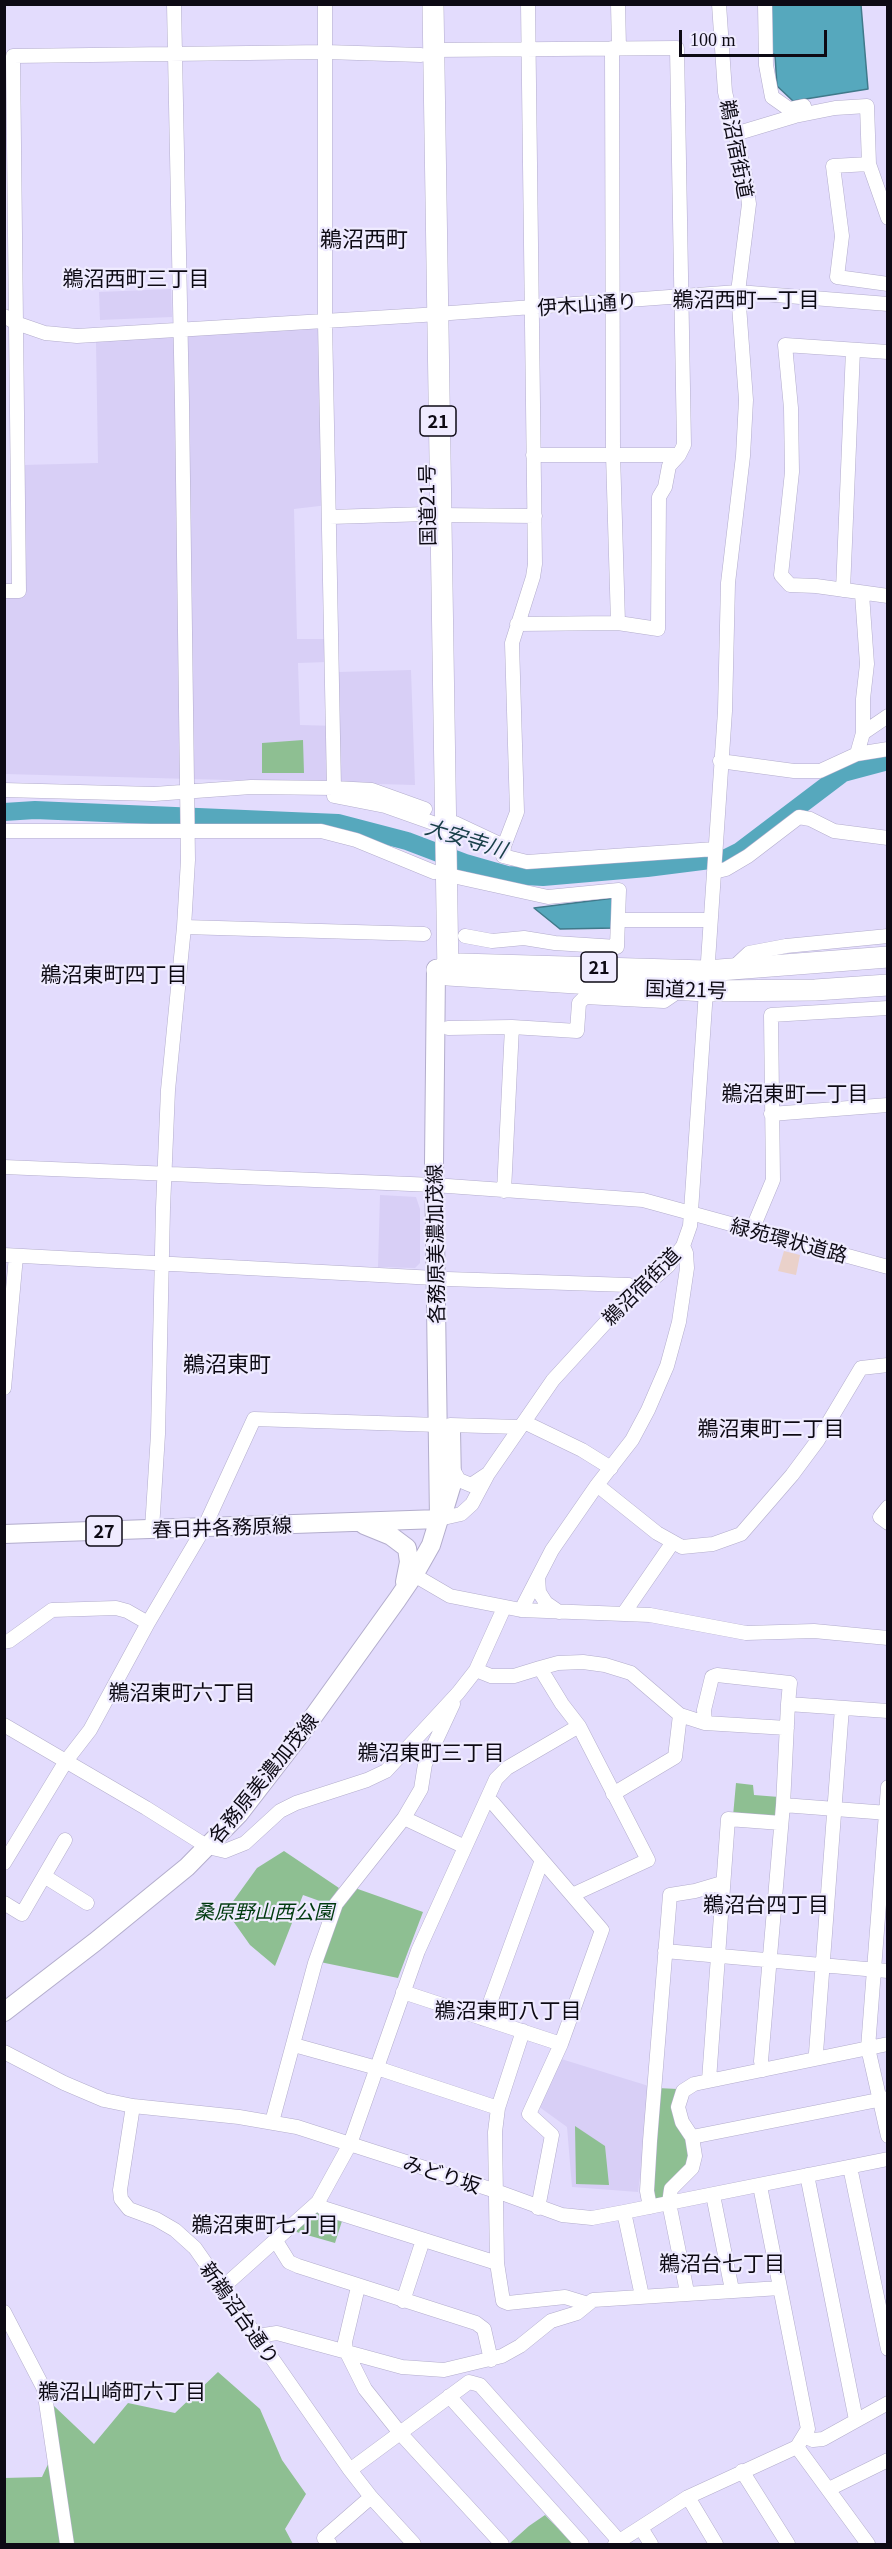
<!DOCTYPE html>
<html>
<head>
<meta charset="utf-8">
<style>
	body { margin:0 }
	#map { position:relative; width:892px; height:2549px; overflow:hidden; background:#e3dcfd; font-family:Georgia,serif }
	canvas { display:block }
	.frame { position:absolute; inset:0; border:6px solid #0d0a14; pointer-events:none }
	.scale { position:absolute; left:679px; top:30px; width:148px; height:27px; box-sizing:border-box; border:3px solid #0d0a14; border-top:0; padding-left:8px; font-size:18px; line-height:21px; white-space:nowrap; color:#0d0a14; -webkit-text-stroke:4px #efebff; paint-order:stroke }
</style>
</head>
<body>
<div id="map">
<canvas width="892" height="2549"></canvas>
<div class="frame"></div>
<div class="scale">100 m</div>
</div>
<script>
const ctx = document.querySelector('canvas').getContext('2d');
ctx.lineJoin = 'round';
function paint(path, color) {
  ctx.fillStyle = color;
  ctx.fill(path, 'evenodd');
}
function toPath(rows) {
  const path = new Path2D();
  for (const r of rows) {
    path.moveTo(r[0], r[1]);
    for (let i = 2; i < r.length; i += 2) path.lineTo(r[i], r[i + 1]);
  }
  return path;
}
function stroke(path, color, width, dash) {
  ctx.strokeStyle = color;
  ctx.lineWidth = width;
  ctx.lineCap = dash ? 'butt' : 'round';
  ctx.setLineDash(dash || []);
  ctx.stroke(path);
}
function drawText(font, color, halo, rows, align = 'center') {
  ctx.font = font + ' Georgia,"Noto Sans JP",serif';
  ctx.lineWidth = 4.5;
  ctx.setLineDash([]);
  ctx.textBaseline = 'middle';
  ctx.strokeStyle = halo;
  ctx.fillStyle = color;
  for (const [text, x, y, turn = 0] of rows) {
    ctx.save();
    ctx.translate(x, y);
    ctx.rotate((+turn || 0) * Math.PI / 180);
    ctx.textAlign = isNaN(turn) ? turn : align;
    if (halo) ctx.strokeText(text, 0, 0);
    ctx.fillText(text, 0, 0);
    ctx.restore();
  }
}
paint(toPath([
	[171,289,172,317,100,320,99,292],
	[321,326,328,505,294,509,297,639,329,639,328,662,298,663,300,725,338,726,339,672,411,670,415,785,5,774,5,598,23,596,23,465,98,463,96,342],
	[380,1195,416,1197,420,1209,420,1263,415,1268,378,1267],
	[558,2058,652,2087,638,2192,572,2187,567,2127,538,2106]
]), '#d8cff6');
paint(toPath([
	[784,1251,800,1255,796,1275,778,1271]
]), '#ead1ca');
paint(toPath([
	[303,740,304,773,262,773,262,743],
	[736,1783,753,1785,754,1795,779,1797,778,1820,733,1816],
	[284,1851,339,1888,328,1904,303,1895,275,1966,250,1945,226,1911,257,1868],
	[355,1888,423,1912,398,1978,320,1962,339,1904],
	[657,2088,678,2089,672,2107,675,2121,688,2139,689,2165,666,2199,653,2202],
	[575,2126,605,2146,609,2185,576,2184],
	[318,2209,343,2218,335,2243,293,2231],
	[218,2372,260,2409,282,2460,306,2494,285,2529,293,2544,5,2544,4,2478,42,2477,49,2462,54,2406,94,2444,128,2403,175,2413],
	[545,2515,573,2544,510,2543,529,2526]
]), '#8ebf92');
const water = toPath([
	[768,5,861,5,868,89,793,101,777,86,775,55,770,52,768,5],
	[614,898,615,928,560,929,534,908,614,898]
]);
paint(water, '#56a8bd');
stroke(water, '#40798a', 1.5);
stroke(toPath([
	[4,812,35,810,338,823,407,841,465,863,507,875,543,877,647,868,726,858,740,851,843,773,888,761]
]), '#56a8bd', 18);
const minor = toPath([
	[325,4,325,322,334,788],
	[618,4,619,48],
	[765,4,766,65,772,97,789,109,804,106],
	[612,48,613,454,618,623],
	[433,50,677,48,684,445,679,455,533,455],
	[735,134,795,116,835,108,867,106,869,164,888,218],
	[869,164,833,166,842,236,837,277,888,284],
	[4,316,16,323,45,333,77,336,423,315,738,292,888,304],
	[888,352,785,345,791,408,792,472,781,575,790,585,816,586,888,596],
	[439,515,535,516],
	[330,517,427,514],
	[843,590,853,350],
	[4,591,19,591,13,56,326,52,421,55],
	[517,624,618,623,658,629,659,497,665,487,669,466,679,455],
	[863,733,888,716],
	[857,754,863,733,863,699,867,664,862,594],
	[720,761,794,771,820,771,857,754,888,749],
	[4,790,154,794,251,787,334,788,372,790,425,809],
	[334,796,385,806,433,823],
	[455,823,504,846,503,856,527,862,715,849],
	[4,831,321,831,356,840,434,872],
	[504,846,517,812,512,643,533,577,535,564,528,4],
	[714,872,726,869,748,856,799,817,810,819,834,831,888,838],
	[448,875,548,897,619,890,617,947,555,943,524,938,492,941,465,936],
	[618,920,709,920],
	[184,927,424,934],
	[733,968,749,953,786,946,888,936],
	[448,1028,512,1027,577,1031,579,1003,585,997,664,1001,680,990],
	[771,1114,888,1105],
	[4,1167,434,1185,643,1200,888,1267],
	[504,1191,512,1027],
	[752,1230,773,1180,771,1015,888,1008],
	[4,1255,435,1278],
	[447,1279,629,1285,639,1290],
	[4,1388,16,1256],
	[524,1422,582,1450,611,1468],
	[450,1425,519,1427],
	[452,1468,459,1480,471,1485,486,1475],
	[597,1485,657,1533,682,1547,713,1544,741,1534,792,1475,818,1440,861,1368,888,1365],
	[888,1507,880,1517,888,1523],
	[439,1519,461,1514,472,1504,488,1474,553,1380,618,1309,668,1266,683,1246,690,1226,725,711,728,583,743,456,746,400,738,292,749,204,745,175,725,92,719,4],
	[152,1529,158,1434,163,1208,168,1090,184,927,188,860,182,403,174,4],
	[414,1575,450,1596,521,1610,650,1615,746,1633,814,1631,888,1638],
	[538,1578,539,1592,546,1603,559,1612],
	[521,1610,552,1550,597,1485,632,1440,648,1410,667,1366,679,1322,687,1268,686,1253,683,1246],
	[624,1613,673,1542],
	[4,1642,9,1641,52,1610,116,1608,127,1611,148,1623],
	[540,1668,558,1663,583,1662,605,1665,631,1673,680,1715,705,1723],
	[476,1670,491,1676,514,1676,540,1668,562,1704,579,1726,648,1860,572,1895],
	[788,1704,888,1711],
	[4,1725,146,1808,208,1847,225,1851,245,1843,280,1811,296,1803,367,1780,386,1771,458,1693,476,1670,504,1608],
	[425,1764,453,1704],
	[888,1787,868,2048,888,2136],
	[613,1794,675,1757,680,1715],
	[487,1802,493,1803,602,1930,561,2044,529,2114,552,2135,538,2208],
	[783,1805,888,1813],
	[404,1818,421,1789,425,1764,424,1752,417,1748,408,1747],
	[4,1863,66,1761,90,1730,148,1623,204,1528,254,1419,439,1425],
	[44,1876,87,1903],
	[4,1903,22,1914,65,1840],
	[665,1951,888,1971],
	[403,1992,561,2044],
	[484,2019,542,1860],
	[523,2031,498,2108,495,2132,497,2263,503,2301,508,2303,565,2297,588,2304],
	[888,2044,694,2084,683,2091,678,2107,682,2122,692,2137,888,2098],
	[294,2045,377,2068,498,2108],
	[4,2052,64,2083,104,2100,133,2106,239,2117,297,2127,496,2191,562,2215,592,2218,624,2212,888,2159],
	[817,2058,816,2053,842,1708],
	[763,2070,761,2061,783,1805,788,1704,790,1683,717,1675,712,1677,704,1710,705,1723,787,1728],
	[709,2080,728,1819,781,1823],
	[133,2106,120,2190,121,2199,129,2209,156,2219,175,2230,195,2248,350,2470,371,2497,414,2544],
	[272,2122,315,1963,336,1904,404,1818,465,1847],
	[850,2167,888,2349],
	[807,2175,856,2420],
	[713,2195,732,2290],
	[318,2202,323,2208,497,2263],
	[650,2207,647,2191,650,2141,670,1895,695,1891,722,1883],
	[624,2212,642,2296],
	[276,2241,289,2262,298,2266,476,2323,484,2329,491,2360],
	[358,2287,345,2342,346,2351,365,2389,400,2433,502,2544],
	[222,2288,318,2202,350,2144,418,1951,496,1779,507,1768,579,1726],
	[687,2292,669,2203,671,2189,692,2168,695,2156,692,2137],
	[403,2301,423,2240],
	[4,2312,44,2389,67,2544],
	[257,2336,277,2333,402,2367,444,2370,502,2356,520,2346,551,2321,577,2313,593,2300,780,2288],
	[449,2396,582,2544],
	[804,2436,813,2440,823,2439,888,2403],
	[797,2447,868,2544],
	[350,2470,469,2382,480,2385,620,2542],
	[742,2471,788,2544],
	[829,2489,888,2460],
	[688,2497,716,2544],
	[641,2528,651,2544],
	[330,2544,324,2538,371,2497],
	[615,2544,688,2497,797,2447,808,2429,760,2186]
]);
const major = toPath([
	[445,1507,452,1484,451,1430],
	[364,1525,391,1536,407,1548,409,1562,405,1582],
	[4,1534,439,1519],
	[4,2012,95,1942,187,1867,239,1814,300,1735,397,1600,414,1575,431,1545,439,1519,434,1163,436,969]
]);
const highway = toPath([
	[433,4,448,975],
	[460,964,706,971,888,957],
	[437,970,448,975,705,991,815,990,888,985]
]);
stroke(minor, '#b3adcc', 15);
stroke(major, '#b3adcc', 20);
stroke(highway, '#b3adcc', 22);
stroke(minor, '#fff', 14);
stroke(major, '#fff', 18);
stroke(highway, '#fff', 21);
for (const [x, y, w] of [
	[438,421,36],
	[599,967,36],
	[104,1531,36]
]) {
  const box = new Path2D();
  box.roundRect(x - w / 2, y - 15, w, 30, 4.5);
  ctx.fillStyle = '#efebff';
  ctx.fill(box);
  stroke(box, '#0d0a14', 1.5);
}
drawText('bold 18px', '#0d0a14', null, [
	["21",438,421],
	["21",599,967],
	["27",104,1531]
]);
drawText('20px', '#0d0a14', '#efebff', [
	["鵜沼宿街道",737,149,79],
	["伊木山通り",587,304,-4],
	["国道21号",427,505,-91],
	["国道21号",686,989,2],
	["緑苑環状道路",789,1240,15],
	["各務原美濃加茂線",435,1244,-91],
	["鵜沼宿街道",641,1286,-45],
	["春日井各務原線",222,1527,-2],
	["各務原美濃加茂線",263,1778,-51],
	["みどり坂",442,2174,18],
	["新鵜沼台通り",240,2313,55]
]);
drawText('italic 20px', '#003a0f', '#efebff', [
	["桑原野山西公園",264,1911]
]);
drawText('21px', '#0d0a14', '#efebff', [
	["鵜沼西町三丁目",136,278],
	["鵜沼西町一丁目",746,299],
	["鵜沼東町四丁目",114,974],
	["鵜沼東町一丁目",795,1093],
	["鵜沼東町二丁目",771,1428],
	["鵜沼東町六丁目",182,1692],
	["鵜沼東町三丁目",431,1752],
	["鵜沼台四丁目",766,1904],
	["鵜沼東町八丁目",508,2010],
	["鵜沼東町七丁目",265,2224],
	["鵜沼台七丁目",722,2263],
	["鵜沼山崎町六丁目",122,2391]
]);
drawText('italic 21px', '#1a404a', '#efebff', [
	["大安寺川",466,838,17]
]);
drawText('22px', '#0d0a14', '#efebff', [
	["鵜沼西町",364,239],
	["鵜沼東町",227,1364]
]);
</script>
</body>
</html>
